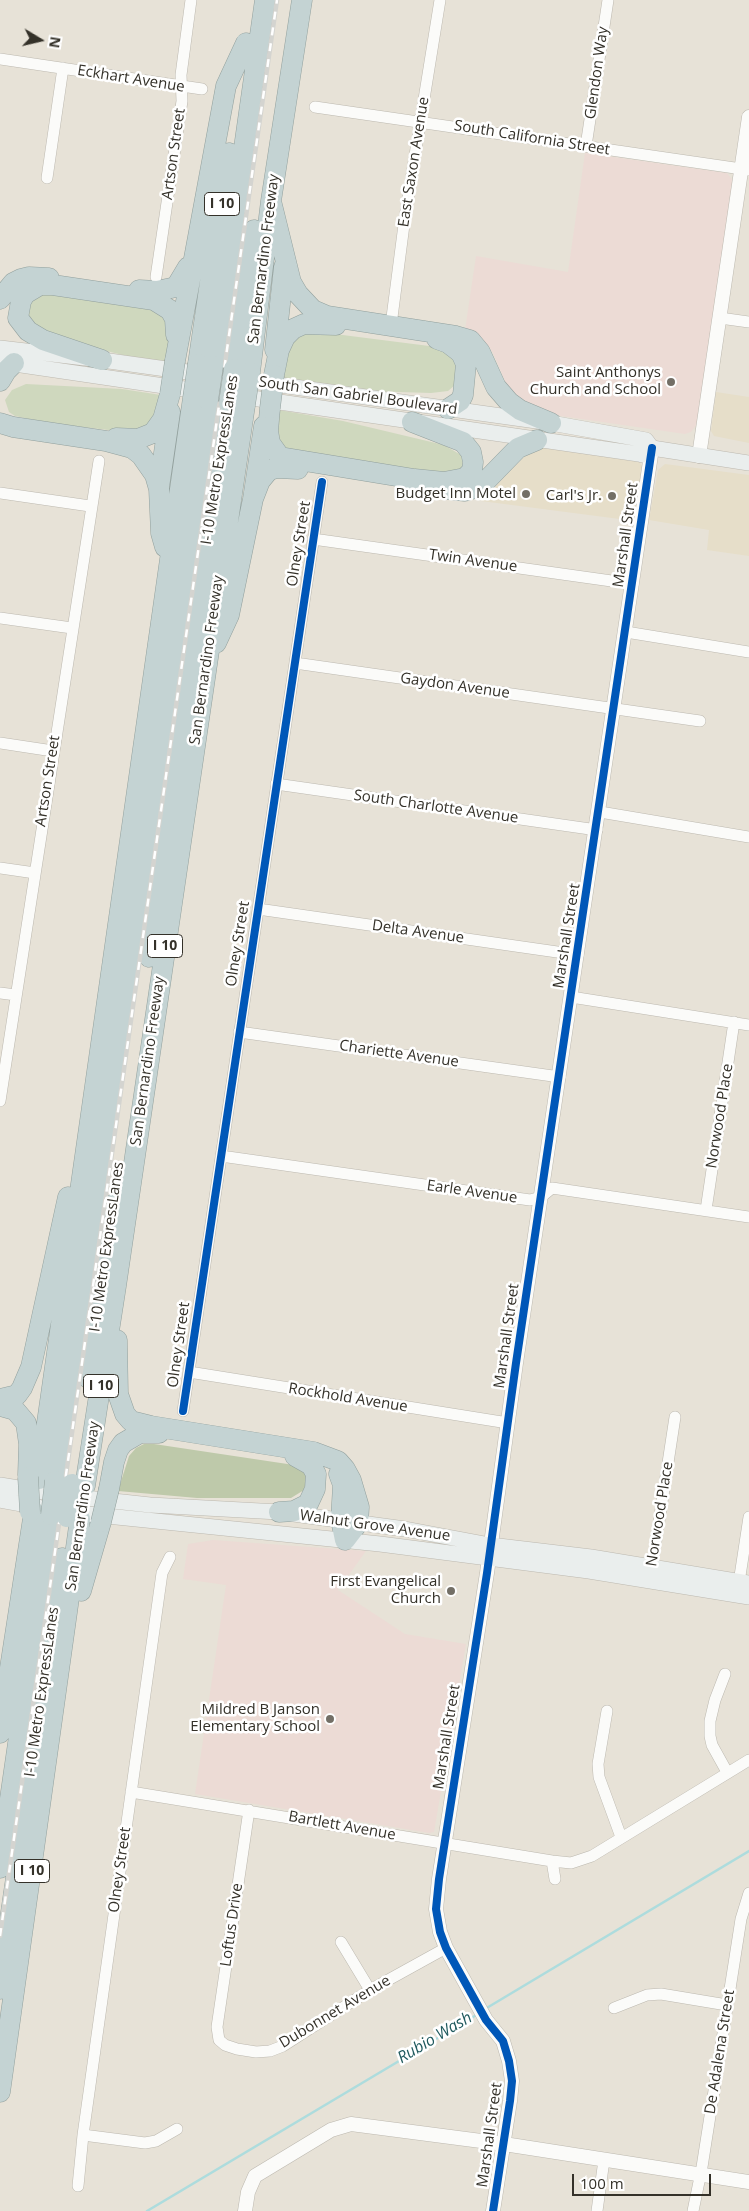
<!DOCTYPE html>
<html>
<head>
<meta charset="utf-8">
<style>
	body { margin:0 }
	#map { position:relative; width:749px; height:2211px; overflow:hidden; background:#e7e2d7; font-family:"Open Sans",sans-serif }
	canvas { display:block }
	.north { position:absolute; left:15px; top:15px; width:50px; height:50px; -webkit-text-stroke:4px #fff; paint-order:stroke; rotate:99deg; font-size:14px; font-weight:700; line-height:20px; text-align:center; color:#343129 }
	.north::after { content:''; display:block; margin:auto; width:18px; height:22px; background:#343129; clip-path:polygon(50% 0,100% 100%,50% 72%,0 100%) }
	.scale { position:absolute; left:572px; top:2174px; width:139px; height:22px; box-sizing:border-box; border:2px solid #343129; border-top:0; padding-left:6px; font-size:15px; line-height:18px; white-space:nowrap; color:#343129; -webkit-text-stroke:4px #fff; paint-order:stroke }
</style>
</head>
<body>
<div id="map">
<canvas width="749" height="2211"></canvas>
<div class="north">N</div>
<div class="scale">100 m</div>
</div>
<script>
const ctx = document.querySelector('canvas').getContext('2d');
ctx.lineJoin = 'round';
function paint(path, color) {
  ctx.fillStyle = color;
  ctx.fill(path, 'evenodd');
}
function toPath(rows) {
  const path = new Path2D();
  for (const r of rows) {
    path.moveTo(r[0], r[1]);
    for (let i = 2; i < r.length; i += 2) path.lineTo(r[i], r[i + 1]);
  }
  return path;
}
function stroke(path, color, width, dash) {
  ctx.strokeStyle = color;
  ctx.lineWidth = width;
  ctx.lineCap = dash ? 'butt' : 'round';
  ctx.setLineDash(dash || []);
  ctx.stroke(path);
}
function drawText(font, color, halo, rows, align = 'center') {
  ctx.font = font + ' "Open Sans",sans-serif';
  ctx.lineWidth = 5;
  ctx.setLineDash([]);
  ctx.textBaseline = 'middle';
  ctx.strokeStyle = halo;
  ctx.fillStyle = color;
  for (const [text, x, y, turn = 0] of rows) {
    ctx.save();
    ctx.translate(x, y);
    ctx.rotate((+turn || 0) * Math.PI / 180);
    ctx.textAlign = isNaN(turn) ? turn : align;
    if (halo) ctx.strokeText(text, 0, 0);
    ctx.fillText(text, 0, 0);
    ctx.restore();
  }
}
paint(toPath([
	[716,392,749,397,749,443,714,436,711,431],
	[535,446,639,462,643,467,635,521,481,501],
	[665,464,749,475,749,556,707,550,709,530,649,520,658,470]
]), '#e6dec9');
paint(toPath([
	[585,153,727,173,733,181,697,424,691,432,685,434,554,415,530,409,510,393,493,353,482,338,465,330,476,256,568,272],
	[213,1540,366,1551,338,1590,405,1634,466,1644,434,1832,429,1833,195,1794,226,1585,183,1579,188,1544]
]), '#ecdbd5');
paint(toPath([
	[48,293,142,302,166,316,169,338,165,363,139,359,46,336,27,317,31,300,37,296],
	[305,332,319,332,437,347,457,358,455,385,448,391,431,393,367,391,282,379,292,339],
	[26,384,122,389,161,395,159,411,145,428,117,431,47,423,15,416,9,412,5,400,12,390],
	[273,409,343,421,444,445,461,455,463,466,455,475,296,457,274,443]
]), '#cfd8be');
paint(toPath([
	[144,1444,154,1444,294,1465,303,1469,306,1475,306,1482,304,1490,291,1498,197,1498,118,1491,129,1456,136,1448]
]), '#bec9aa');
stroke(toPath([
	[485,2009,749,1851],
	[147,2211,478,2014]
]), '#addcdd', 2.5);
const minor = toPath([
	[0,59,202,89],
	[315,107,749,170],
	[586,146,608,0],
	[47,178,63,68],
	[156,277,182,101,181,75,191,0],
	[720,318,749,322],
	[391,325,405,217,440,0],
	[0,493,90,506],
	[313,539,633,584],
	[0,618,72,628],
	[626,632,749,652],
	[295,663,700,721],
	[0,743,53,751],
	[276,784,597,830],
	[600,812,749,837],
	[0,868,35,873],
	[258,909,578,955],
	[0,993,16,995],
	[571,997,749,1025],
	[239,1032,560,1077],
	[0,1101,99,461],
	[221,1156,530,1200,541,1197,552,1188,749,1217],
	[706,1210,734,1022],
	[189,1372,508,1423],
	[183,1411,322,482],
	[651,1574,675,1417],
	[738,1589,749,1517],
	[725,1674,715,1700,710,1721,710,1736,712,1745,727,1772],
	[607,1711,598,1764,599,1777,621,1837],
	[131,1792,552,1861],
	[249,1810,217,2027,219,2040,225,2045,237,2049,256,2052,270,2051,283,2046,370,1990,446,1948],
	[555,1879,552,1861,571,1863,592,1856,749,1760],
	[341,1942,370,1990],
	[614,2008,647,1995,661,1994,727,2005],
	[83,2135,145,2143,156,2141,177,2129],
	[78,2186,83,2135,162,1573,170,1557],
	[597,2211,604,2160],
	[693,2211,702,2167,741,1919,749,1893]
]);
const tertiary = toPath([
	[699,456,749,117],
	[245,2211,248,2192,255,2176,331,2130,351,2124,504,2144,749,2182],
	[493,2211,510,2101,512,2081,509,2061,503,2041,486,2020,446,1948,440,1932,436,1909,439,1879,487,1573,516,1363,652,448]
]);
const secondary = toPath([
	[0,348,102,360,551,423,646,440,652,448],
	[0,362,205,392],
	[238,396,639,454,642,455,652,448,749,463],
	[0,1485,67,1496,150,1505,279,1512,405,1529,490,1545,591,1557,749,1583],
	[0,1500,38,1507],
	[68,1512,380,1544,589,1571,749,1597]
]);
const motorway = toPath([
	[271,201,291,282,298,294,313,310,327,316,456,336,470,340,480,352,496,387,509,402,520,410,551,423],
	[139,290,157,291,176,287,188,267],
	[0,299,13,283,21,279,29,277,49,278],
	[437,339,448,343,461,353,466,364,463,395,460,401,448,409],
	[275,350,284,267],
	[102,360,43,340,28,331,18,318,21,301,25,294,40,285,53,285,154,300,170,310,175,319,176,335],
	[175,361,226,86,246,43],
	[198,364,229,153],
	[213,366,265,0],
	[234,369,254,230],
	[250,372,271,201,302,0],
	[274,375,279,350,285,337,293,329,304,324,336,325],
	[0,381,6,371,14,363],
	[270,408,268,431,270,443,280,457,414,479,444,482,465,478,472,471,473,462,471,452,463,442,412,422],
	[0,423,13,427,106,441,132,448,141,455,155,475,159,489,161,533,165,547],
	[116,438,138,439,153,433,163,419,170,394],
	[159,487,170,412],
	[446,489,465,491,481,486,518,448,537,440],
	[253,499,260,481,269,470,277,468,298,469],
	[216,643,229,615,253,499,264,426],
	[149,957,214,492,229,403],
	[117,1340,118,1394,125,1414,131,1421,151,1426,314,1452,338,1461,345,1469,351,1480,359,1507,358,1523,345,1540],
	[88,1378,114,1204],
	[0,1399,17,1395,22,1388,31,1367,68,1197],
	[0,1406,15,1410,26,1423,29,1444,28,1475],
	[339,1474,343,1485,341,1520,345,1540],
	[39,1479,193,398],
	[55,1481,208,400],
	[85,1486,116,1286,245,405],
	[109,1489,114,1462,118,1450,123,1443,140,1433,159,1433],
	[279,1512,294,1511,308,1504,315,1489,316,1474,311,1465,295,1456],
	[81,1591,101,1522],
	[0,1733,34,1512],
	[0,1868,51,1515],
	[0,1989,62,1558],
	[0,2092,80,1519]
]);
stroke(minor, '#bcb8af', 12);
stroke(tertiary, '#bcb8af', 15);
stroke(secondary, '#bcb8af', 16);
stroke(motorway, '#92a09d', 21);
stroke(minor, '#fbfbf9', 11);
stroke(tertiary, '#fbfbf9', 14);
stroke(secondary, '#eaeeed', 15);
stroke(motorway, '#c4d3d3', 20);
const rail = toPath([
	[0,1936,277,0]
]);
stroke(rail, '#d4d4d0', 4.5);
stroke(rail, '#fff', 2.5, [8]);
const motorwayBridge = toPath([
	[170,394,175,361],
	[193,398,198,364],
	[208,400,213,366],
	[229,403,234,369],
	[245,405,250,372],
	[270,408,274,375],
	[28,1477,30,1512],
	[51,1515,55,1481],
	[67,1517,72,1484],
	[101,1522,109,1489]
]);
stroke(motorwayBridge, '#92a09d', 21, []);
stroke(motorwayBridge, '#c4d3d3', 20);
stroke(toPath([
	[183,1411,322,482],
	[493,2211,510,2101,512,2081,509,2061,503,2041,486,2020,446,1948,440,1932,436,1909,439,1879,487,1573,516,1363,652,448]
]), '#0057b8', 8);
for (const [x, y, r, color] of [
	[671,382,5,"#736f66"],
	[526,494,5,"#736f66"],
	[612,496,5,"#736f66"],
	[451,1591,5,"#736f66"],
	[330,1719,5,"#736f66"]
]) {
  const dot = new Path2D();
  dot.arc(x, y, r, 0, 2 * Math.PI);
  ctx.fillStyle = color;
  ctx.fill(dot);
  stroke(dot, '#fff', 2);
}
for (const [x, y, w] of [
	[222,204,35],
	[165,946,35],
	[101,1386,35],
	[32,1871,35]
]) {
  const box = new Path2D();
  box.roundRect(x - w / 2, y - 11.5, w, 23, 4);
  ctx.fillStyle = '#fff';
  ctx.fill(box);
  stroke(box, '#343129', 1);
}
drawText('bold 14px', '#343129', null, [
	["I 10",222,204],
	["I 10",165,946],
	["I 10",101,1386],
	["I 10",32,1871]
]);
drawText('15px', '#343129', '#fff', [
	["Glendon Way",597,73,-82],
	["Eckhart Avenue",131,79,9],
	["South California Street",532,138,9],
	["Artson Street",174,154,-82],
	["East Saxon Avenue",414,162,-81],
	["San Bernardino Freeway",264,259,-83],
	["South San Gabriel Boulevard",358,396,8],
	["I-10 Metro ExpressLanes",220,460,-81],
	["Marshall Street",626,535,-82],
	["Olney Street",299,544,-81],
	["Twin Avenue",473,561,8],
	["San Bernardino Freeway",207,660,-82],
	["Gaydon Avenue",455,686,8],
	["Artson Street",48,781,-81],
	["South Charlotte Avenue",436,807,8],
	["Delta Avenue",418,932,8],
	["Marshall Street",567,936,-81],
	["Olney Street",238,944,-81],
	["Chariette Avenue",399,1054,8],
	["San Bernardino Freeway",148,1061,-82],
	["Norwood Place",720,1116,-81],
	["Earle Avenue",472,1192,8],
	["I-10 Metro ExpressLanes",107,1247,-82],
	["Marshall Street",507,1336,-82],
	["Olney Street",179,1345,-82],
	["Rockhold Avenue",348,1398,9],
	["San Bernardino Freeway",83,1506,-82],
	["Norwood Place",660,1514,-81],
	["Walnut Grove Avenue",375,1526,8],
	["I-10 Metro ExpressLanes",42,1692,-82],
	["Marshall Street",447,1737,-81],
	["Bartlett Avenue",342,1826,10],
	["Olney Street",120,1870,-82],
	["Loftus Drive",232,1925,-82],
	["Dubonnet Avenue",335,2012,-31],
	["De Adalena Street",720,2052,-81],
	["Marshall Street",490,2135,-82]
]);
drawText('15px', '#343129', '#fff', [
	["Saint Anthonys",661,373],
	["Church and School",661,390],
	["Budget Inn Motel",516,494],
	["Carl's Jr.",602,496],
	["First Evangelical",441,1582],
	["Church",441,1599],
	["Mildred B Janson",320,1710],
	["Elementary School",320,1727]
], 'right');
drawText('italic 16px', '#1e595d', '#fff', [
	["Rubio Wash",435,2038,-31]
]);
</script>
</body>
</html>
